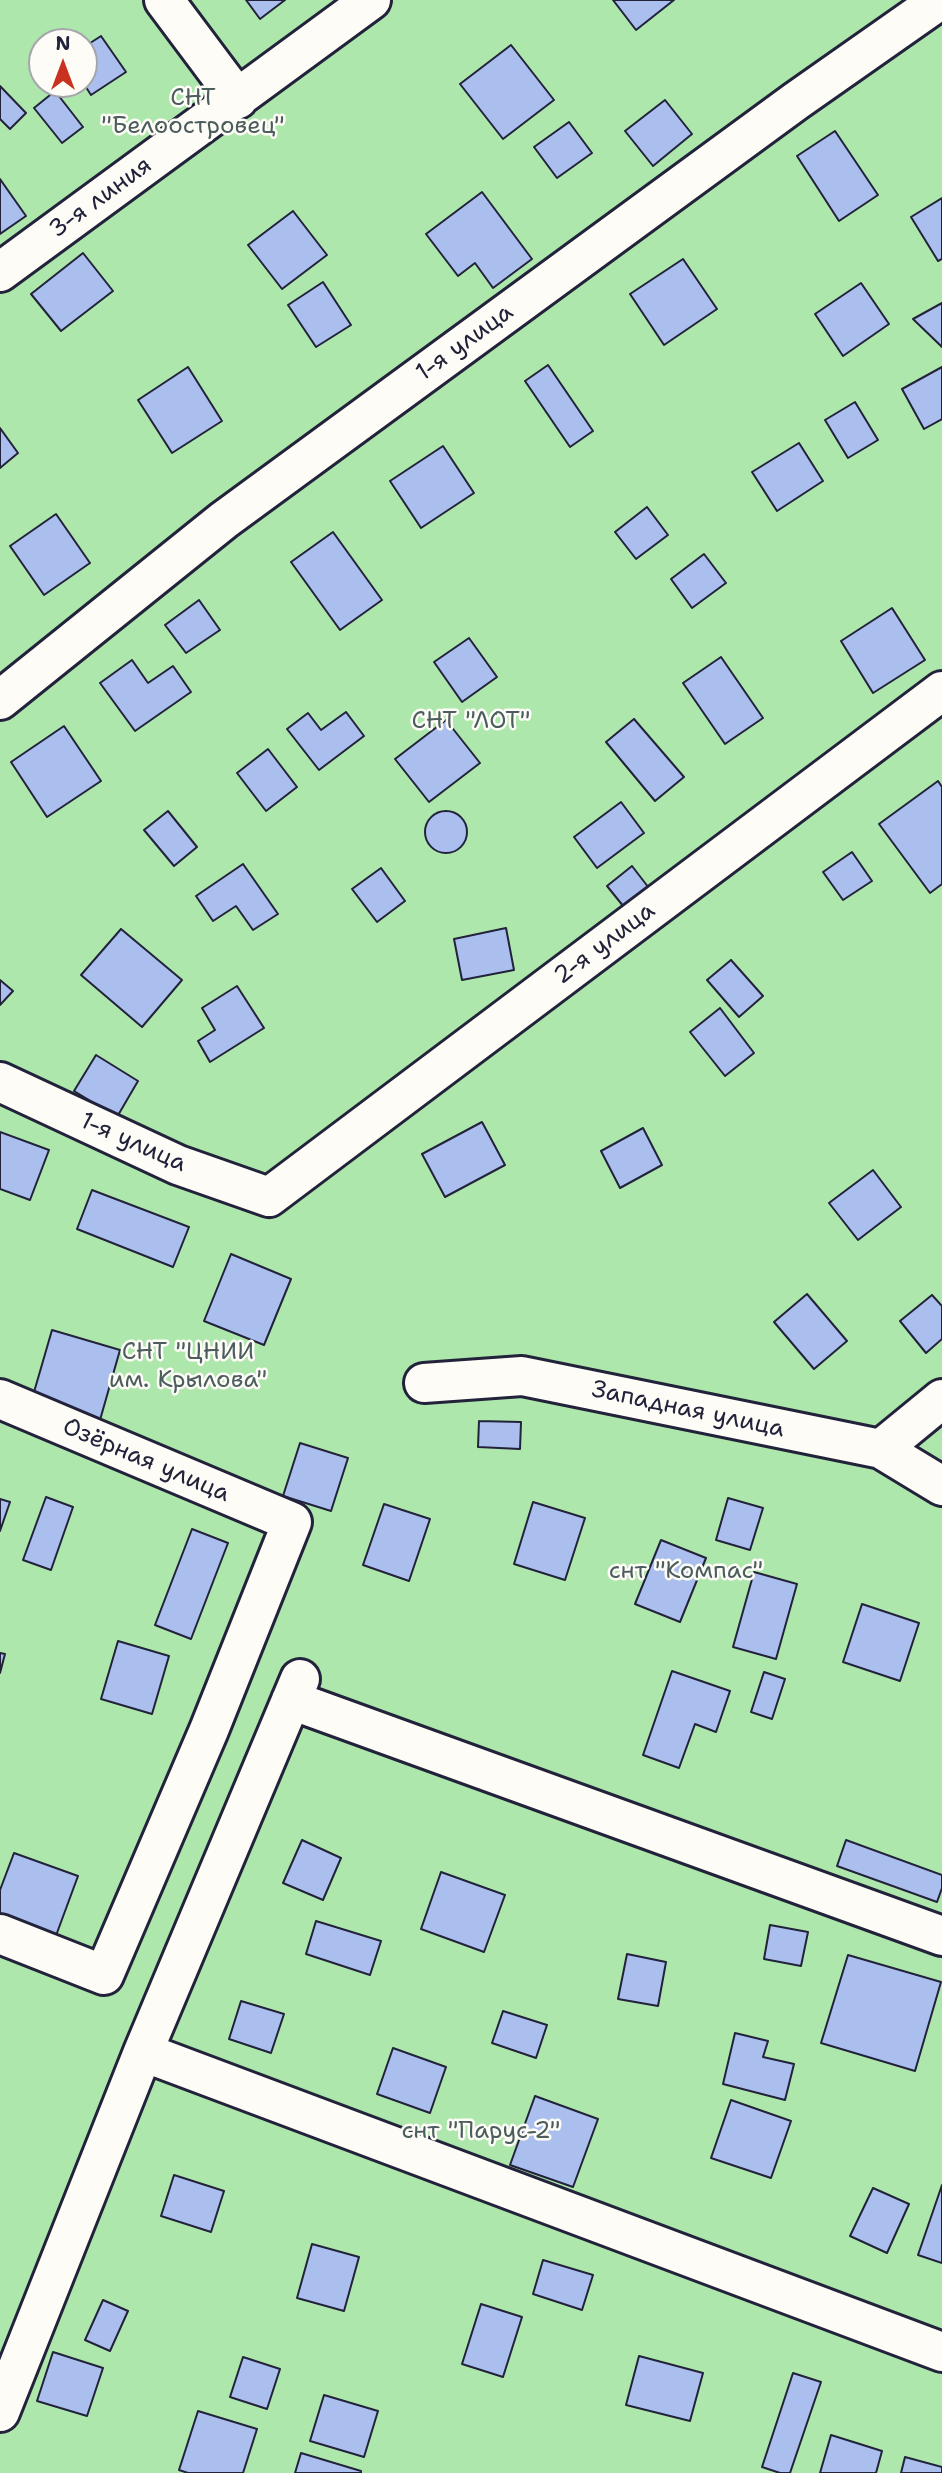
<!DOCTYPE html>
<html>
<head>
<meta charset="utf-8">
<style>
	body { margin:0 }
	#map { position:relative; width:942px; height:2473px; overflow:hidden; background:#ecf0f5; font-family:"Shantell Sans",sans-serif }
	canvas { display:block }
	.north { position:absolute; left:28px; top:28px; width:70px; height:70px; box-sizing:border-box; background:#fdfcf7; border:2px solid #a5a5ac; border-radius:50%; rotate:0deg; font-size:19px; font-weight:700; line-height:28px; text-align:center; color:#22223b }
	.north::after { content:''; display:block; margin:auto; width:24px; height:32px; background:#c8321e; clip-path:polygon(50% 0,100% 100%,50% 72%,0 100%) }
</style>
</head>
<body>
<div id="map">
<canvas width="942" height="2473"></canvas>
<div class="north">N</div>
</div>
<script>
const ctx = document.querySelector('canvas').getContext('2d');
ctx.lineJoin = 'round';
function paint(path, color) {
  ctx.fillStyle = color;
  ctx.fill(path, 'evenodd');
}
function toPath(rows) {
  const path = new Path2D();
  for (const r of rows) {
    if (r.length === 3) {
      path.moveTo(r[0] + r[2], r[1]);
      path.arc(r[0], r[1], r[2], 0, 2 * Math.PI);
      continue;
    }
    path.moveTo(r[0], r[1]);
    for (let i = 2; i < r.length; i += 2) path.lineTo(r[i], r[i + 1]);
  }
  return path;
}
function stroke(path, color, width, dash) {
  ctx.strokeStyle = color;
  ctx.lineWidth = width;
  ctx.lineCap = dash ? 'butt' : 'round';
  ctx.setLineDash(dash || []);
  ctx.stroke(path);
}
function drawText(font, color, halo, rows, align = 'center') {
  ctx.font = font + ' "Shantell Sans",sans-serif';
  ctx.lineWidth = 5;
  ctx.setLineDash([]);
  ctx.textBaseline = 'middle';
  ctx.strokeStyle = halo;
  ctx.fillStyle = color;
  for (const [text, x, y, turn = 0] of rows) {
    ctx.save();
    ctx.translate(x, y);
    ctx.rotate((+turn || 0) * Math.PI / 180);
    ctx.textAlign = isNaN(turn) ? turn : align;
    if (halo) ctx.strokeText(text, 0, 0);
    ctx.fillText(text, 0, 0);
    ctx.restore();
  }
}
paint(toPath([
	[0,0,942,0,942,2473,0,2473],
	[42,42,84,42,84,84,42,84]
]), '#aee7ac');
const building = toPath([
	[246,0,285,0,260,19,246,0],
	[613,0,674,0,636,30,613,0],
	[101,36,126,72,91,95,84,84,84,47,101,36],
	[511,45,554,100,503,139,460,84,511,45],
	[0,86,26,113,10,129,0,119,0,86],
	[55,91,83,127,62,143,34,108,55,91],
	[665,100,692,134,653,166,625,131,665,100],
	[569,122,592,153,557,178,534,147,569,122],
	[835,131,878,195,839,221,797,156,835,131],
	[0,179,26,216,0,234,0,179],
	[482,192,532,259,493,288,475,263,458,276,426,234,482,192],
	[942,198,942,259,938,261,911,217,942,198],
	[293,211,327,255,282,289,248,245,293,211],
	[83,253,113,291,61,331,31,294,83,253],
	[683,259,717,309,664,345,630,294,683,259],
	[323,282,351,325,316,347,288,305,323,282],
	[861,283,889,324,843,356,815,314,861,283],
	[942,303,942,347,913,319,942,303],
	[548,365,593,431,570,447,525,381,548,365],
	[188,367,222,421,172,453,138,400,188,367],
	[942,367,942,419,924,429,902,389,942,367],
	[855,402,878,440,848,458,825,420,855,402],
	[0,428,18,453,0,468,0,428],
	[799,443,823,481,777,511,752,472,799,443],
	[443,446,474,493,421,528,390,481,443,446],
	[647,507,668,535,636,559,615,532,647,507],
	[56,514,90,563,44,595,10,546,56,514],
	[333,532,382,600,340,630,291,562,333,532],
	[704,554,726,583,692,608,671,579,704,554],
	[199,600,220,630,186,653,165,625,199,600],
	[892,608,925,660,873,693,841,641,892,608],
	[469,638,497,677,462,702,434,662,469,638],
	[721,657,763,718,725,744,683,683,721,657],
	[132,660,148,683,173,666,191,692,135,731,100,683,132,660],
	[346,712,364,736,319,770,287,729,308,713,321,730,346,712],
	[634,719,684,777,655,801,606,742,634,719],
	[446,720,480,763,429,802,395,759,446,720],
	[64,726,101,781,47,817,11,762,64,726],
	[268,749,297,787,266,811,237,773,268,749],
	[938,781,942,787,942,884,930,893,879,824,938,781],
	[621,802,644,833,597,868,574,837,621,802],
	[446,832,21],
	[168,811,197,847,174,866,144,830,168,811],
	[852,852,872,881,843,900,823,872,852,852],
	[243,864,278,914,253,930,236,906,213,921,196,896,243,864],
	[632,866,652,892,628,912,607,886,632,866],
	[381,868,405,901,377,922,352,889,381,868],
	[506,928,514,970,462,980,454,939,506,928],
	[121,929,182,980,142,1027,81,975,121,929],
	[731,960,763,996,739,1017,707,980,731,960],
	[0,980,13,991,0,1005,0,980],
	[237,986,264,1028,210,1062,198,1041,215,1030,202,1008,237,986],
	[720,1008,754,1053,725,1076,690,1032,720,1008],
	[96,1055,138,1081,117,1117,74,1091,96,1055],
	[482,1122,505,1165,445,1197,422,1154,482,1122],
	[643,1128,662,1165,620,1188,601,1151,643,1128],
	[0,1132,49,1150,30,1200,0,1189,0,1132],
	[873,1170,901,1207,858,1240,829,1203,873,1170],
	[92,1190,189,1227,173,1267,77,1229,92,1190],
	[231,1254,291,1279,264,1345,204,1321,231,1254],
	[807,1294,847,1341,814,1369,774,1322,807,1294],
	[932,1295,942,1306,942,1339,926,1353,900,1321,932,1295],
	[52,1330,120,1350,100,1420,32,1399,52,1330],
	[479,1421,521,1422,520,1449,478,1447,479,1421],
	[300,1443,348,1458,331,1511,283,1496,300,1443],
	[46,1497,73,1507,51,1570,23,1560,46,1497],
	[728,1498,763,1508,750,1550,716,1540,728,1498],
	[0,1499,10,1502,0,1531,0,1499],
	[533,1502,585,1518,565,1580,514,1564,533,1502],
	[384,1504,430,1519,409,1581,363,1565,384,1504],
	[192,1529,228,1543,191,1639,155,1625,192,1529],
	[661,1540,706,1558,680,1622,635,1604,661,1540],
	[754,1572,797,1584,776,1659,733,1647,754,1572],
	[862,1604,919,1623,900,1681,843,1662,862,1604],
	[118,1641,169,1656,152,1714,101,1699,118,1641],
	[0,1653,5,1654,0,1673,0,1653],
	[672,1671,730,1691,716,1732,695,1724,679,1768,643,1755,672,1671],
	[764,1672,785,1679,772,1719,751,1712,764,1672],
	[302,1840,341,1858,323,1900,283,1883,302,1840],
	[846,1840,942,1875,942,1888,937,1902,837,1866,846,1840],
	[14,1853,78,1876,54,1941,0,1921,0,1890,14,1853],
	[441,1872,505,1895,484,1952,421,1929,441,1872],
	[316,1921,381,1941,370,1975,306,1954,316,1921],
	[770,1925,808,1932,801,1966,764,1959,770,1925],
	[627,1954,666,1962,658,2006,618,1999,627,1954],
	[848,1955,941,1982,915,2071,821,2043,848,1955],
	[241,2001,284,2014,271,2053,229,2039,241,2001],
	[503,2011,547,2025,536,2058,492,2043,503,2011],
	[735,2033,768,2041,763,2057,794,2064,785,2100,723,2084,735,2033],
	[393,2048,446,2067,430,2113,377,2094,393,2048],
	[535,2096,598,2119,573,2187,510,2165,535,2096],
	[731,2100,791,2121,771,2178,711,2158,731,2100],
	[174,2175,224,2191,211,2232,161,2216,174,2175],
	[942,2185,942,2263,918,2255,942,2185],
	[873,2188,909,2204,887,2253,850,2236,873,2188],
	[312,2244,359,2257,344,2311,297,2298,312,2244],
	[543,2260,593,2275,582,2310,533,2294,543,2260],
	[103,2300,128,2311,110,2351,85,2340,103,2300],
	[481,2304,522,2317,503,2377,462,2364,481,2304],
	[53,2352,103,2368,87,2416,37,2401,53,2352],
	[639,2356,703,2373,690,2421,626,2405,639,2356],
	[243,2357,280,2369,267,2409,230,2397,243,2357],
	[793,2373,821,2382,790,2473,780,2473,762,2467,793,2373],
	[324,2395,378,2411,364,2457,310,2441,324,2395],
	[198,2411,257,2429,243,2473,188,2473,179,2470,198,2411],
	[831,2435,882,2451,876,2473,820,2473,831,2435],
	[301,2453,361,2471,361,2473,295,2473,301,2453],
	[905,2457,942,2467,942,2473,901,2473,905,2457]
]);
paint(building, '#aabfed');
stroke(building, '#22223b', 2);
const minor = toPath([
	[164,0,238,99],
	[0,272,371,0],
	[0,700,224,520,796,101,940,0],
	[0,1082,178,1165,269,1197,942,691],
	[424,1383,522,1376,881,1449,942,1486],
	[0,1399,292,1522,209,1730,104,1975,0,1934],
	[881,1449,942,1399],
	[291,1700,942,1936],
	[143,2052,942,2352],
	[0,2412,143,2052,300,1679]
]);
stroke(minor, '#22223b', 44);
stroke(minor, '#fdfcf7', 38);
drawText('24px', '#4c5d5d', '#fdfcf7', [
	["СНТ",193,99],
	["\"Белоостровец\"",193,127],
	["СНТ \"ЛОТ\"",471,722],
	["СНТ \"ЦНИИ",188,1353],
	["им. Крылова\"",188,1381],
	["снт \"Компас\"",686,1572],
	["снт \"Парус-2\"",481,2132]
]);
drawText('24px', '#22223b', '#fdfcf7', [
	["3-я линия",101,198,-36],
	["1-я улица",465,343,-36],
	["2-я улица",605,944,-37],
	["1-я улица",133,1143,24],
	["Западная улица",688,1410,12],
	["Озёрная улица",146,1461,23]
]);
</script>
</body>
</html>
